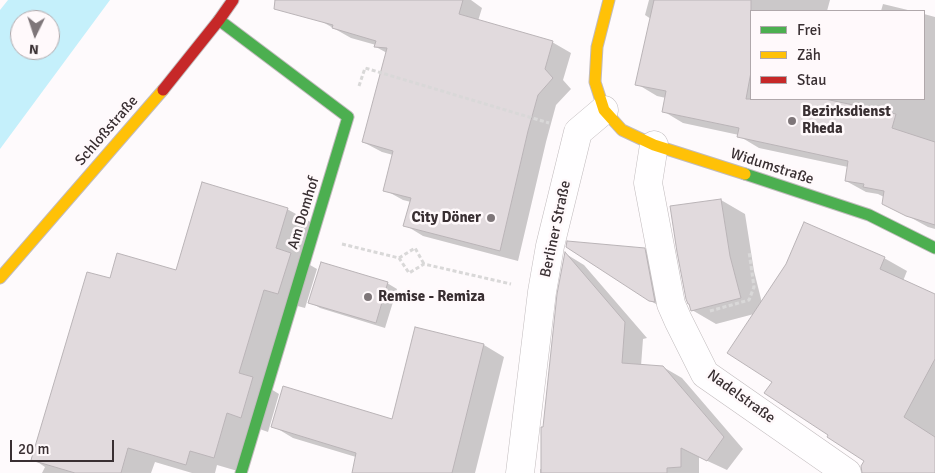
<!DOCTYPE html>
<html>
<head>
<meta charset="utf-8">
<style>
	body { margin:0 }
	#map { position:relative; width:935px; height:473px; overflow:hidden; background:#fefafc; font-family:Signika,sans-serif }
	canvas { display:block }
	.legend { position:absolute; left:750px; top:10px; width:175px; height:90px; box-sizing:border-box; background:#fff9fb; border:1px solid #b0a8ab; margin:0; padding:6px 9px; list-style:none; font-size:15px; color:#392f32 }
	.legend li { display:flex; align-items:center; gap:10px; height:25px }
	.legend b { width:25px; border:1px solid #b0a8ab }
	.north { position:absolute; left:10px; top:10px; width:50px; height:50px; box-sizing:border-box; background:#fff9fb; border:1px solid #b0a8ab; border-radius:50%; rotate:184deg; font-size:14px; font-weight:700; line-height:20px; text-align:center; color:#392f32 }
	.north::after { content:''; display:block; margin:auto; width:18px; height:22px; background:#7e7679; clip-path:polygon(50% 0,100% 100%,50% 72%,0 100%) }
	.scale { position:absolute; left:10px; top:440px; width:104px; height:22px; box-sizing:border-box; border:2px solid #392f32; border-top:0; padding-left:6px; font-size:15px; line-height:18px; white-space:nowrap; color:#392f32; -webkit-text-stroke:4px #fff9fb; paint-order:stroke }
</style>
</head>
<body>
<div id="map">
<canvas width="935" height="473"></canvas>
<ul class="legend">
<li><b style="height:6px;background:#4caf50"></b>Frei</li>
<li><b style="height:6px;background:#ffc107"></b>Zäh</li>
<li><b style="height:6px;background:#c62828"></b>Stau</li>
</ul>
<div class="north">N</div>
<div class="scale">20 m</div>
</div>
<script>
const ctx = document.querySelector('canvas').getContext('2d');
ctx.lineJoin = 'round';
function paint(path, color) {
  ctx.fillStyle = color;
  ctx.fill(path, 'evenodd');
}
function toPath(rows) {
  const path = new Path2D();
  for (const r of rows) {
    path.moveTo(r[0], r[1]);
    for (let i = 2; i < r.length; i += 2) path.lineTo(r[i], r[i + 1]);
  }
  return path;
}
function stroke(path, color, width, dash) {
  ctx.strokeStyle = color;
  ctx.lineWidth = width;
  ctx.lineCap = dash ? 'butt' : 'round';
  ctx.setLineDash(dash || []);
  ctx.stroke(path);
}
function drawText(font, color, halo, rows, align = 'center') {
  ctx.font = font + ' Signika,sans-serif';
  ctx.lineWidth = 5;
  ctx.setLineDash([]);
  ctx.textBaseline = 'middle';
  ctx.strokeStyle = halo;
  ctx.fillStyle = color;
  for (const [text, x, y, turn = 0] of rows) {
    ctx.save();
    ctx.translate(x, y);
    ctx.rotate((+turn || 0) * Math.PI / 180);
    ctx.textAlign = isNaN(turn) ? turn : align;
    if (halo) ctx.strokeText(text, 0, 0);
    ctx.fillText(text, 0, 0);
    ctx.restore();
  }
}
paint(toPath([
	[8,0,110,0,0,149,0,10],
	[20,20,50,20,50,50,20,50]
]), '#c5f0fb');
paint(toPath([
	[318,0,471,0,482,8,478,21,552,42,571,53,563,80,571,89,556,105,546,142,518,261,423,236,405,225,411,202,403,200,385,190,393,155,382,152,363,142,387,53,376,47,376,45,351,38,319,20],
	[649,0,830,0,827,11,751,11,751,99,924,99,924,14,935,17,935,229,928,227,884,203,884,197,878,194,866,192,846,181,848,167,759,148,739,136,739,135,683,123,663,111,666,98,657,96,637,84,651,19,645,15],
	[883,4,912,11,881,11],
	[721,200,745,214,754,271,762,303,787,264,805,223,884,258,907,271,903,281,935,295,935,473,873,473,867,461,830,435,773,381,754,314,716,324,692,310,672,207],
	[287,209,314,224,303,261,317,269,305,308,290,304,266,386,279,394,268,432,254,427,241,472,217,465,215,473,192,473,155,462,151,473,42,473,45,467,33,459,111,280,177,272],
	[644,250,663,260,668,311,649,300],
	[566,254,584,265,647,338,643,339,641,366,663,367,682,378,743,449,727,470,699,457,699,473,540,473,540,469,542,469,544,428],
	[387,283,397,289,385,328,320,308,310,302],
	[416,328,484,345,504,357,475,473,353,473,356,457,293,438,273,426,393,420]
]), '#0003');
const building = toPath([
	[275,0,463,0,459,14,553,41,545,69,553,78,538,95,528,131,500,251,403,226,411,198,383,191,393,151,362,142,387,48,374,47,376,41,332,28,333,25,274,9,275,0],
	[654,0,751,0,751,72,746,99,825,99,896,114,892,128,935,142,935,225,906,216,882,204,884,191,863,187,864,184,845,181,848,161,737,137,739,128,662,112,666,91,635,85,654,0],
	[202,182,288,208,276,248,291,253,278,294,264,290,239,373,253,377,241,418,227,413,214,458,190,451,186,465,128,448,121,473,75,473,31,460,87,272,110,278,117,253,176,270,202,182],
	[721,199,730,256,741,298,691,311,689,304,688,304,686,299,677,252,670,206,721,199],
	[804,222,885,257,880,269,935,294,935,359,904,417,935,437,935,473,862,473,861,466,864,461,827,437,828,435,764,393,772,382,727,353,786,264,804,222],
	[567,241,645,248,655,302,649,301,566,247,567,241],
	[565,252,625,322,622,363,663,366,724,437,707,461,681,448,681,467,667,468,667,473,541,473,541,427,543,427,557,294,565,252],
	[321,262,388,282,376,323,308,303,321,262],
	[415,327,484,344,452,473,352,473,356,453,271,427,283,386,392,419,415,327]
]);
paint(building, '#e1dadd');
stroke(building, '#bab4b7', 1);
const street = toPath([
	[654,145,648,183,671,304,678,320,705,374,847,473],
	[520,473,542,292,550,246,578,132,604,110]
]);
const fast = toPath([
	[219,20,348,117,241,473],
	[745,174,869,215,935,248]
]);
const slow = toPath([
	[609,0,597,47,595,82,604,110,622,130,654,145,745,174],
	[0,278,163,90]
]);
const jam = toPath([
	[163,90,219,20,233,0]
]);
stroke(street, '#c1bbbd', 29);
stroke(fast, '#c1bbbd', 13);
stroke(slow, '#c1bbbd', 13);
stroke(jam, '#c1bbbd', 13);
stroke(toPath([
	[359,86,365,68,549,123],
	[342,244,399,258,409,273,424,264,511,284],
	[399,258,415,248,424,264],
	[710,311,749,300,754,287,749,251]
]), '#d9d8d8', 3, [4, 2.5]);
stroke(street, '#fffeff', 28);
stroke(fast, '#4caf50', 11);
stroke(slow, '#ffc107', 11);
stroke(jam, '#c62828', 11);
for (const [x, y, r, color] of [
	[792,121,5,"#7e7679"],
	[491,218,5,"#7e7679"],
	[368,297,5,"#7e7679"]
]) {
  const dot = new Path2D();
  dot.arc(x, y, r, 0, 2 * Math.PI);
  ctx.fillStyle = color;
  ctx.fill(dot);
  stroke(dot, '#fff9fb', 2);
}
drawText('bold 15px', '#392f32', '#fff9fb', [
	["Bezirksdienst",802,112],
	["Rheda",802,129],
	["City Döner",481,218,"right"],
	["Remise - Remiza",378,297]
], 'left');
drawText('15px', '#392f32', '#fff9fb', [
	["Schloßstraße",107,131,-49],
	["Widumstraße",772,167,18],
	["Am Domhof",304,213,-73],
	["Berliner Straße",556,229,-78],
	["Nadelstraße",741,397,36]
]);
</script>
</body>
</html>
